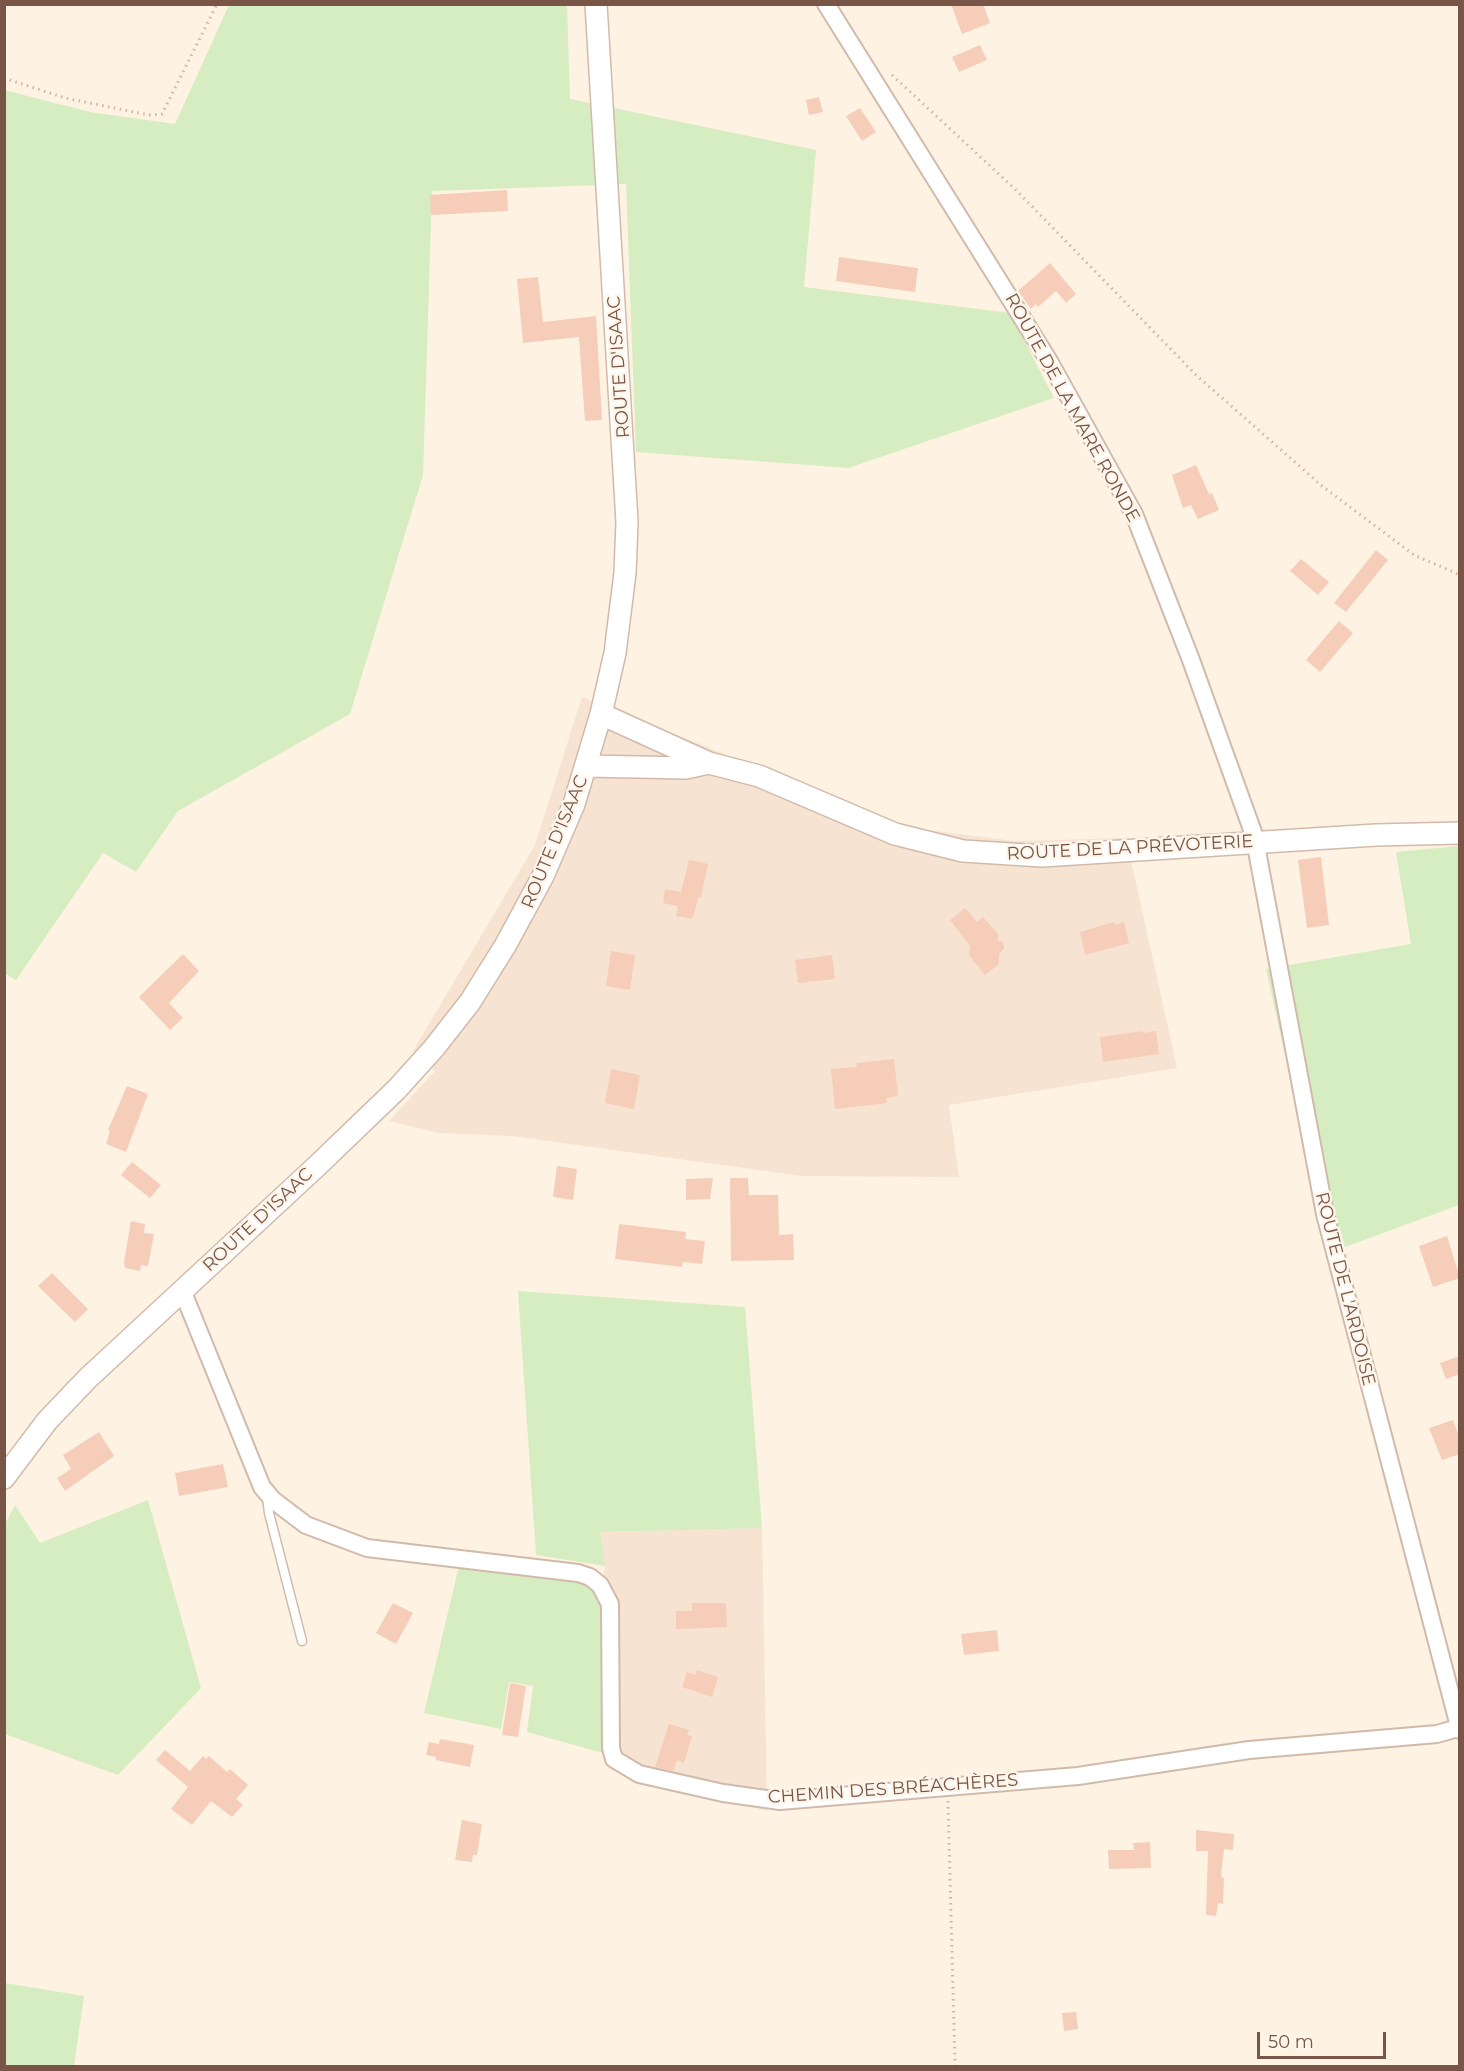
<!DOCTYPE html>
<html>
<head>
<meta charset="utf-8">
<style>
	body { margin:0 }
	#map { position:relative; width:1464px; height:2071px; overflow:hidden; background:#fef2e3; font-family:Montserrat,sans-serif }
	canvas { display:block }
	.frame { position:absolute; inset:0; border:6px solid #785547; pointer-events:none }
	.scale { position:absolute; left:1257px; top:2032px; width:129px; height:27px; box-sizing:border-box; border:3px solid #785547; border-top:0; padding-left:8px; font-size:18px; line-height:21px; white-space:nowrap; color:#785547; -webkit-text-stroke:4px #fff6eb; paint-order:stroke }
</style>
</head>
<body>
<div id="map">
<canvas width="1464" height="2071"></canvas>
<div class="frame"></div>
<div class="scale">50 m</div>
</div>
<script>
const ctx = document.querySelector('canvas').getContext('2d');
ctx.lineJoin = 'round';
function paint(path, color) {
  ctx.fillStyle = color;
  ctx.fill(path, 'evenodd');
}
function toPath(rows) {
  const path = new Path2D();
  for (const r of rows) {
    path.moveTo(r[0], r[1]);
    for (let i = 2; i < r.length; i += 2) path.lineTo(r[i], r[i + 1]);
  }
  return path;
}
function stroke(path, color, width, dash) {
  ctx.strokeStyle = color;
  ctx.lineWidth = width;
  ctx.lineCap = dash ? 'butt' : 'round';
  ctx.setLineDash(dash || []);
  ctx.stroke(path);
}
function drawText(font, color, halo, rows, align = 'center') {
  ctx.font = font + ' Montserrat,sans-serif';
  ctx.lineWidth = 5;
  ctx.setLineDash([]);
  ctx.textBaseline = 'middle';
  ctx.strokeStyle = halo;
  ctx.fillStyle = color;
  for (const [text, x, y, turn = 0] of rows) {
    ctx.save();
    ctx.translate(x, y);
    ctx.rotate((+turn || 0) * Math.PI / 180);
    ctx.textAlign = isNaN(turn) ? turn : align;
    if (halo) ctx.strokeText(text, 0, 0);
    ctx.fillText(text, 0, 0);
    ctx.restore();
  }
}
paint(toPath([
	[582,697,909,828,1016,841,1126,838,1177,1068,949,1105,959,1177,802,1176,512,1136,438,1133,389,1121,435,1071,413,1051,535,845],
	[762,1528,767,1810,620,1774,607,1754,601,1600,605,1566,601,1532]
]), '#f6e3d1');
paint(toPath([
	[229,5,567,5,570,99,816,150,804,287,1010,313,1054,398,848,468,636,452,626,184,432,191,423,475,350,714,178,811,136,872,103,853,16,980,4,973,4,90,90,112,175,124],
	[1459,846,1459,1205,1329,1253,1266,969,1411,944,1396,852],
	[518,1291,745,1307,762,1528,601,1532,605,1566,536,1555],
	[148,1500,201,1688,118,1775,5,1734,5,1524,15,1505,40,1543],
	[459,1566,589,1584,601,1600,607,1754,527,1732,533,1686,509,1682,501,1729,424,1713],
	[5,1983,84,1996,74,2066,5,2066]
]), '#d5edc0');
paint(toPath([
	[951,4,983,4,990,23,962,34],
	[980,45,987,60,959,72,952,57],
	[819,97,823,112,809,115,806,100],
	[860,108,876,132,862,141,846,116],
	[507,190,508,211,431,215,430,195],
	[839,257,918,268,915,292,836,281],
	[1050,263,1076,294,1066,303,1056,291,1038,307,1036,304,1031,309,1018,291],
	[538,277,543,322,596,316,602,420,585,421,579,337,523,343,517,279],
	[1196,465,1209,494,1212,493,1219,510,1198,519,1191,505,1183,508,1172,475],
	[1376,550,1388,560,1346,612,1334,603],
	[1301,559,1329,582,1318,595,1290,571],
	[1339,621,1353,633,1320,672,1306,660],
	[1321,857,1329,925,1307,928,1298,860],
	[689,860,708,864,701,897,699,897,692,919,676,916,678,906,663,903,665,889,681,892],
	[965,908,977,922,983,917,998,934,998,941,1003,942,1004,949,999,954,999,964,985,975,969,955,970,946,950,920],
	[1114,922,1115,925,1124,922,1129,943,1085,955,1080,932],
	[611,951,635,955,630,990,606,986],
	[183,954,199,971,169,1003,183,1018,170,1030,139,997],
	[832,955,835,979,798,983,795,960],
	[1143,1031,1143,1033,1156,1031,1159,1054,1103,1062,1100,1037],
	[894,1059,898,1096,886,1098,887,1103,835,1109,831,1069,857,1067,856,1063],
	[611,1069,640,1075,634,1109,605,1103],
	[127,1086,148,1094,126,1152,106,1144,110,1131,108,1130],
	[132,1162,161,1185,150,1198,121,1175],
	[557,1166,577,1169,573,1200,553,1197],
	[713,1178,710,1199,686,1200,686,1179],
	[730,1178,748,1178,749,1195,778,1195,779,1235,793,1234,794,1260,731,1261],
	[131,1221,145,1224,144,1233,154,1234,148,1266,141,1265,140,1271,125,1268,124,1262],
	[619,1224,686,1232,685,1239,705,1241,702,1264,683,1262,682,1267,615,1259],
	[1447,1236,1460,1278,1433,1287,1419,1246],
	[52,1273,88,1309,75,1322,38,1286],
	[1460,1356,1460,1374,1446,1379,1440,1363],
	[1453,1420,1460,1439,1460,1454,1442,1460,1429,1428],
	[99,1432,114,1456,65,1491,57,1478,71,1469,63,1455],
	[223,1464,228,1487,179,1496,175,1473],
	[393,1603,413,1613,396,1644,376,1633],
	[692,1603,726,1603,727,1627,676,1629,676,1611,692,1611],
	[997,1630,999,1651,964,1655,961,1634],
	[697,1670,718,1677,712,1697,682,1687,687,1672,696,1675],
	[510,1683,526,1686,518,1737,502,1735],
	[669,1724,689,1730,687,1735,692,1736,684,1763,677,1760,673,1771,655,1767],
	[440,1739,474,1745,470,1767,436,1760,436,1757,426,1755,429,1742,439,1744],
	[165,1750,190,1771,203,1756,206,1759,209,1756,227,1772,230,1769,248,1785,236,1799,243,1805,232,1817,211,1801,192,1825,171,1809,188,1787,156,1760],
	[462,1820,482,1824,477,1855,473,1855,472,1862,455,1860],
	[1196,1830,1234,1834,1233,1850,1224,1849,1221,1877,1224,1878,1223,1904,1218,1903,1216,1916,1206,1915,1208,1851,1196,1851],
	[1150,1842,1151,1868,1109,1869,1108,1850,1134,1850,1133,1843],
	[1076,2012,1078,2029,1064,2031,1062,2013]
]), '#f6cdb8');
const service = toPath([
	[267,1497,269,1513,302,1641]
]);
const minor = toPath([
	[826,4,1049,361,1134,514,1191,660,1254,835,1325,1214,1460,1730],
	[182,1290,262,1487,273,1500,306,1525,367,1548,578,1573,590,1577,600,1585,610,1604,611,1748,614,1759,639,1774,723,1793,780,1801,1078,1776,1249,1750,1437,1734,1458,1728]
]);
const tertiary = toPath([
	[601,714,709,763,759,776,895,834,963,851,1042,856,1376,835,1460,833],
	[587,766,686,768,709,763],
	[4,1478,47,1421,87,1379,318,1165,397,1089,434,1048,470,1002,505,946,543,876,574,804,601,714,615,653,625,573,627,522,596,4]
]);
stroke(service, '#d2baab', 11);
stroke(minor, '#d2baab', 20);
stroke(tertiary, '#d2baab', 24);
stroke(toPath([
	[892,75,1015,189,1196,375,1322,486,1414,555,1460,575],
	[4,78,65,98,149,115,162,114,217,4],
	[948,1801,955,2066]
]), '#dbb09b', 3, [1.5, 4.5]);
stroke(service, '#fff', 8);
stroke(minor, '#fff', 16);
stroke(tertiary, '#fff', 21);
drawText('18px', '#785547', '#fff6eb', [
	["ROUTE D'ISAAC",619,367,-94],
	["ROUTE DE LA MARE RONDE",1072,408,61],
	["ROUTE D'ISAAC",555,842,-67],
	["ROUTE DE LA PRÉVOTERIE",1130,848,-3],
	["ROUTE D'ISAAC",258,1220,-43],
	["ROUTE DE L'ARDOISE",1345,1289,76],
	["CHEMIN DES BRÉACHÈRES",893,1789,-4]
]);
</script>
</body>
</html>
